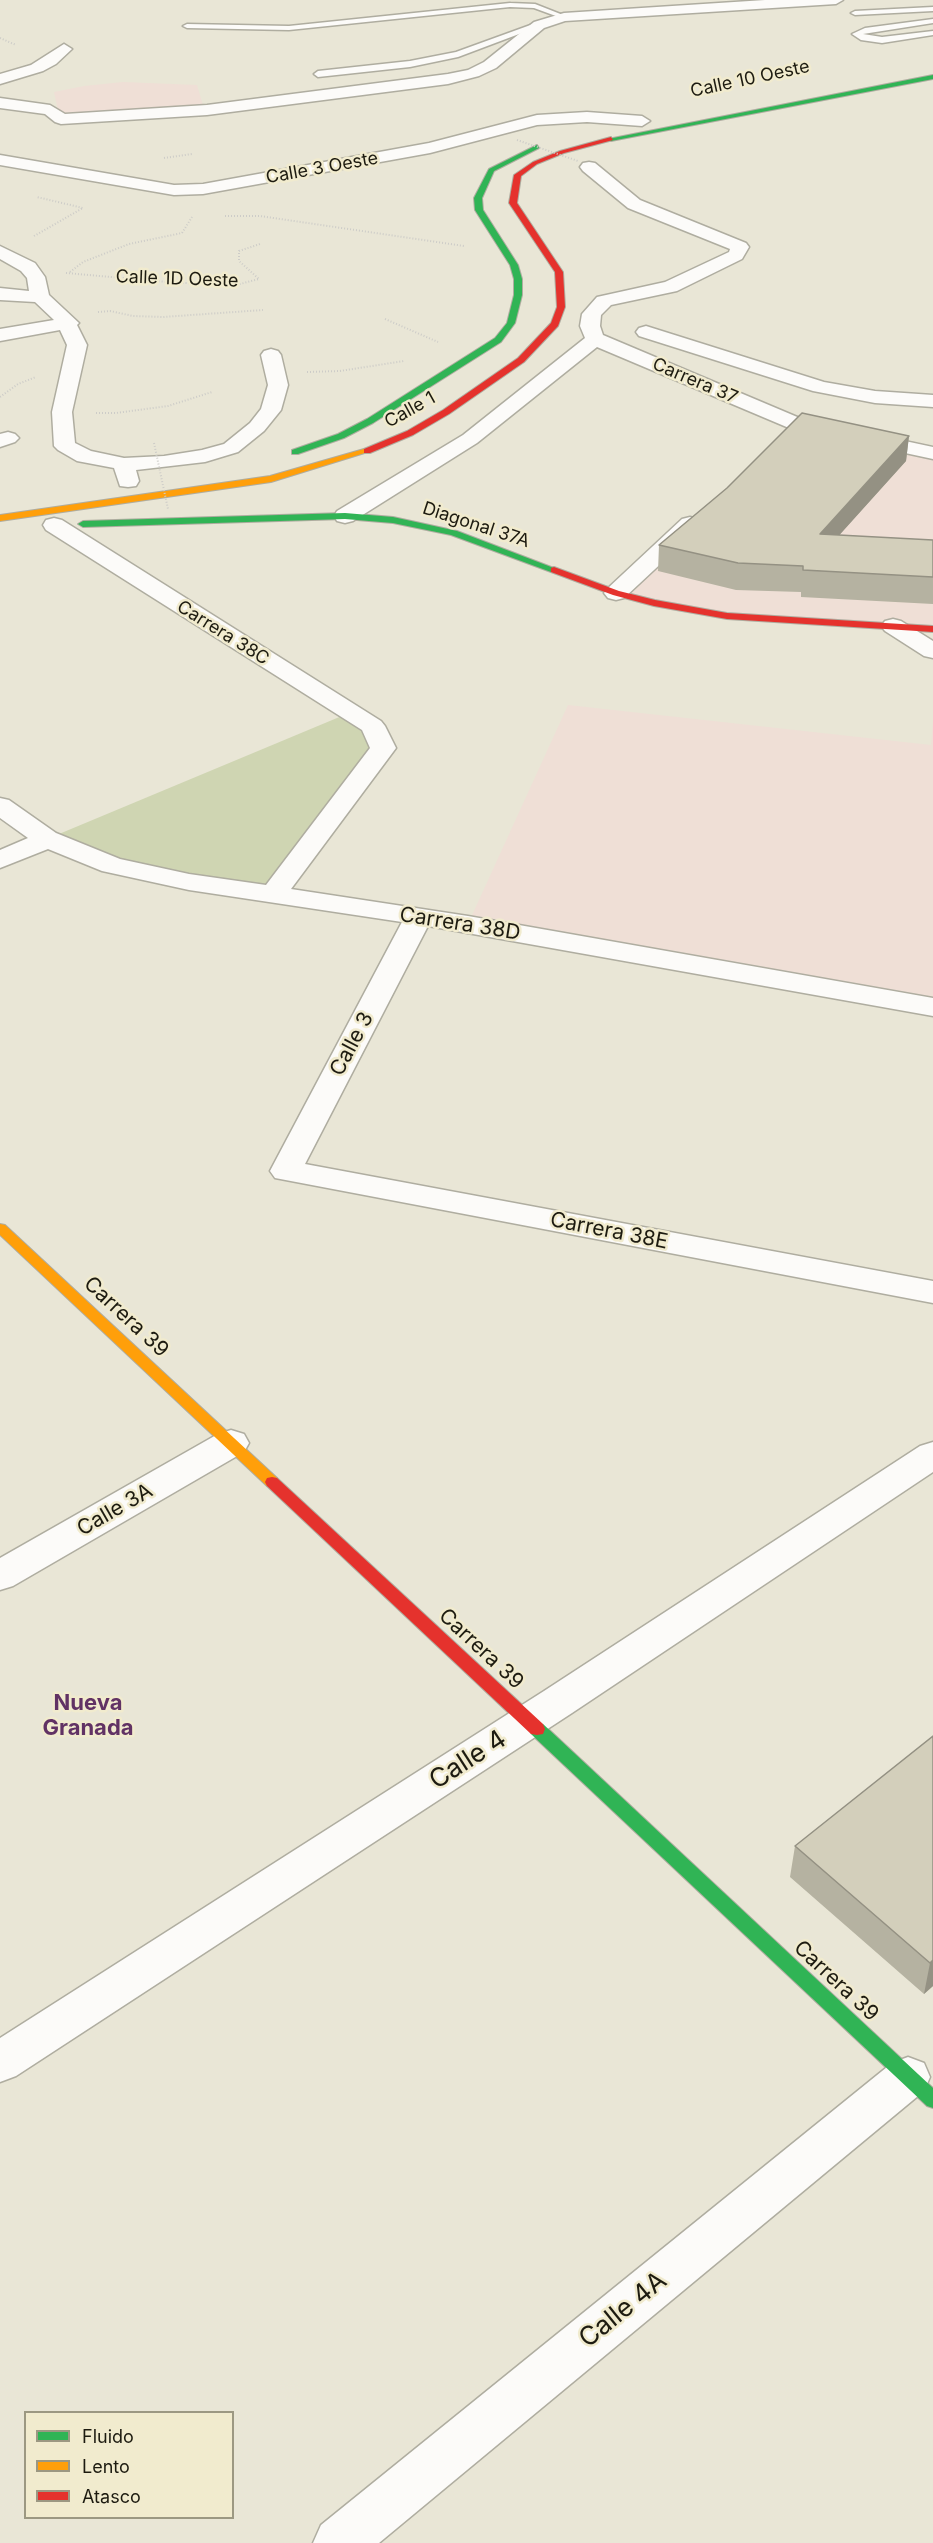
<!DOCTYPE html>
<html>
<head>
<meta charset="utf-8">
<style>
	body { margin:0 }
	#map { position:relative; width:933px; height:2543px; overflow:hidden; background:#e9e6d6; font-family:Inter,sans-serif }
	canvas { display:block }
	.legend { position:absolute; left:24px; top:2411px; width:210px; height:108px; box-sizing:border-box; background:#f1ebce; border:2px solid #9c9882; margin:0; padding:8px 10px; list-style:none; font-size:18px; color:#1d1b10 }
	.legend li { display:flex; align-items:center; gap:12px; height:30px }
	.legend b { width:30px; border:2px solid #9c9882 }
</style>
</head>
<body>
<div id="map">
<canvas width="933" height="2543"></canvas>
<ul class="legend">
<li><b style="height:8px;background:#30b455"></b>Fluido</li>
<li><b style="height:8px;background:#ff9f0a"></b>Lento</li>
<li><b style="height:8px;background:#e5322d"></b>Atasco</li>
</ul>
</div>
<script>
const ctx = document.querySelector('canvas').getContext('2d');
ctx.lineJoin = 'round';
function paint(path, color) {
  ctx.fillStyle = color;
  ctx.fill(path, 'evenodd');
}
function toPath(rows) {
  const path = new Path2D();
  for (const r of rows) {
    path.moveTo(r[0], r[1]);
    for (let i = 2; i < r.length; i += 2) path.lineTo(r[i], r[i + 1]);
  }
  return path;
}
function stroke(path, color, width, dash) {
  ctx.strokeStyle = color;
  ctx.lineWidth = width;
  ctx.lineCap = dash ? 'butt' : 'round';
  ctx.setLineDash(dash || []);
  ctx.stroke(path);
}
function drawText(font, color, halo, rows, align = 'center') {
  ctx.font = font + ' Inter,sans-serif';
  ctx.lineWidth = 5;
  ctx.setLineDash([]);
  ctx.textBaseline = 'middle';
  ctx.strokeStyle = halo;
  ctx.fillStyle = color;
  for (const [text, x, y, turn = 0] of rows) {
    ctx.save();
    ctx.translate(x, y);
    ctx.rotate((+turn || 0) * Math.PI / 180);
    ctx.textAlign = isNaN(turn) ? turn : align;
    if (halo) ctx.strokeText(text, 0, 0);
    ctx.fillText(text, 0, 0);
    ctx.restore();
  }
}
paint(toPath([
	[123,82,197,85,203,105,59,115,54,92,84,86],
	[796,424,933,453,933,629,727,616,616,593],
	[568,705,931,745,933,720,933,1007,468,924]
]), '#efdfd6');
paint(toPath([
	[349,713,383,748,272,896,189,882,47,839]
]), '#cfd5b2');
const lane = toPath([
	[510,3,535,4,568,17,564,19,534,8,510,7,289,30,187,28,183,26,187,24,289,26,510,3],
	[933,7,933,11,855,15,851,13,855,11,933,7],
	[933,19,933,23,863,34,882,37,933,31,933,35,882,43,861,40,852,34,865,28,933,19],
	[536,23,543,25,458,57,410,67,318,77,314,74,318,71,410,61,456,52,536,23]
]);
const street = toPath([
	[765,0,843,0,836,4,565,21,544,28,496,68,479,76,448,84,207,115,61,124,55,122,45,114,0,108,0,98,50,105,65,114,207,105,448,74,468,70,484,62,534,22,564,13,765,0],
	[64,44,72,49,56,64,43,71,0,84,0,74,31,65,64,44],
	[587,112,642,116,650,121,642,126,587,122,537,125,430,153,203,194,174,195,0,165,0,155,174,185,203,184,429,143,537,115,587,112],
	[589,162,595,163,640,200,746,243,749,247,742,259,677,291,611,305,601,315,600,326,603,335,802,419,933,447,933,459,789,428,597,347,477,443,353,521,345,523,337,521,334,516,337,511,463,435,585,338,580,326,582,314,597,297,665,282,729,252,730,249,628,208,583,171,580,167,583,163,589,162],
	[0,246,35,263,45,277,49,295,79,323,77,325,87,345,72,412,75,443,91,451,124,458,164,456,202,450,224,444,250,423,261,409,268,385,261,355,264,351,271,349,278,351,281,355,288,385,281,410,264,431,238,452,205,462,136,470,139,481,136,486,128,487,120,486,114,468,77,461,58,450,54,446,52,412,67,345,60,330,0,341,0,329,54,320,35,302,0,300,0,288,29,291,27,278,21,271,0,259,0,246],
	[646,326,824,382,875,391,933,395,933,407,875,403,813,391,639,336,636,332,639,328,646,326],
	[8,432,15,434,19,438,15,442,0,447,0,434,8,432],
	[690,517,698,519,701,524,698,529,624,598,616,600,608,598,604,593,608,588,682,519,690,517],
	[54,518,62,520,381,721,385,726,396,748,291,889,468,916,933,998,933,1016,428,926,305,1164,933,1281,933,1303,275,1178,270,1171,402,922,189,890,102,871,48,849,0,868,0,850,28,838,0,818,0,798,9,800,56,833,120,859,189,874,266,885,370,748,362,730,46,530,43,525,46,520,54,518],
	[893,619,901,621,933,641,933,658,924,656,885,631,881,626,885,621,893,619],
	[231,1430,244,1434,249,1443,244,1452,13,1586,0,1590,0,1558,218,1434,231,1430],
	[933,1442,933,1472,572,1713,16,2076,0,2082,0,2038,544,1691,920,1446,933,1442],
	[908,2057,924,2063,930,2077,924,2091,379,2543,313,2543,321,2525,892,2063,908,2057]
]);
const fast = toPath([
	[933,75,933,79,611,141,608,139,933,75],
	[537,145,539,148,494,171,482,198,483,210,518,265,522,279,522,295,515,323,501,342,373,423,344,438,298,454,292,454,292,450,338,434,367,419,495,338,507,323,514,295,514,279,510,265,475,210,474,198,489,169,537,145],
	[345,513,393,517,457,531,559,570,551,572,451,535,393,523,345,519,83,527,78,524,83,521,345,513],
	[537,1723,543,1724,933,2088,933,2108,927,2106,531,1734,529,1729,531,1724,537,1723]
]);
const slow = toPath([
	[364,449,371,451,271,482,0,521,0,515,270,476,364,449],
	[0,1224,5,1225,277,1478,279,1482,277,1486,267,1486,0,1235,0,1224]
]);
const jam = toPath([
	[611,137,613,140,564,153,537,164,521,176,517,203,563,272,565,307,558,326,524,362,449,414,413,435,370,453,364,453,364,449,407,431,443,410,518,358,551,323,557,307,555,272,509,203,514,175,533,162,560,151,611,137],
	[554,567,619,591,655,600,727,613,933,626,933,632,727,619,654,606,613,595,551,572,551,568,554,567],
	[272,1477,277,1478,543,1724,545,1729,543,1734,537,1735,531,1734,267,1486,265,1482,267,1478,272,1477]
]);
stroke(lane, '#afada0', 3);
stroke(street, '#afada0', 3);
stroke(fast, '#afada0', 2);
stroke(slow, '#afada0', 2);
stroke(jam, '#afada0', 2);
stroke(toPath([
	[0,38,16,45],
	[164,158,192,154],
	[225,216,260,216,464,246],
	[34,236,83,208,37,197],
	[70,272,83,262,129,244,182,233,192,217],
	[66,273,180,283,240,284,259,279,239,261,239,251,260,244],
	[98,312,110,311,133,316,163,317,263,310],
	[385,319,438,342],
	[307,372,340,371,404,361],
	[0,397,18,384,36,377],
	[96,413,116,413,168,406,212,392]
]), '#cdccc8', 2, [1, 2]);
paint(lane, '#fcfbf9');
paint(street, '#fcfbf9');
paint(fast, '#30b455');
paint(slow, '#ff9f0a');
paint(jam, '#e5322d');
stroke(toPath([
	[517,140,578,161],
	[154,443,168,509]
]), '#cdccc8', 2, [1, 2]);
paint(toPath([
	[909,436,906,461,839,535,933,540,933,604,801,597,801,592,736,590,658,571,659,545],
	[933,1736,933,1986,924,1994,790,1877,795,1846]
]), '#b5b2a1');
paint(toPath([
	[909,436,906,461,817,560,820,534],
	[933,1960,933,1986,924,1994,930,1963]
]), '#949183');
const building = toPath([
	[802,413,909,436,820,534,933,540,933,577,803,570,803,566,738,563,659,545,727,488,802,413],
	[933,1736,933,1960,930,1963,795,1846,933,1736]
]);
paint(building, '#d3cfbb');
stroke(building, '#949183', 1.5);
drawText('18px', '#1d1b10', '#f1ebce', [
	["Calle 10 Oeste",750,79,-12],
	["Calle 3 Oeste",322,168,-10],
	["Calle 1D Oeste",177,279,2],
	["Carrera 37",695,381,23],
	["Calle 1",410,410,-29],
	["Diagonal 37A",476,525,18],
	["Carrera 38C",223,633,32]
]);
drawText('21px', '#1d1b10', '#f1ebce', [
	["Carrera 38D",460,924,9],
	["Calle 3",352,1044,-62],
	["Carrera 38E",609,1231,11],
	["Carrera 39",126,1317,43],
	["Calle 3A",115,1510,-30],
	["Carrera 39",481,1649,43],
	["Carrera 39",836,1981,43]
]);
drawText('bold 22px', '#613264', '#f1ebce', [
	["Nueva",88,1703],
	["Granada",88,1728]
]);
drawText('26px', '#1d1b10', '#f1ebce', [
	["Calle 4",468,1760,-33],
	["Calle 4A",623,2310,-39]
]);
</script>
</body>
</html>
